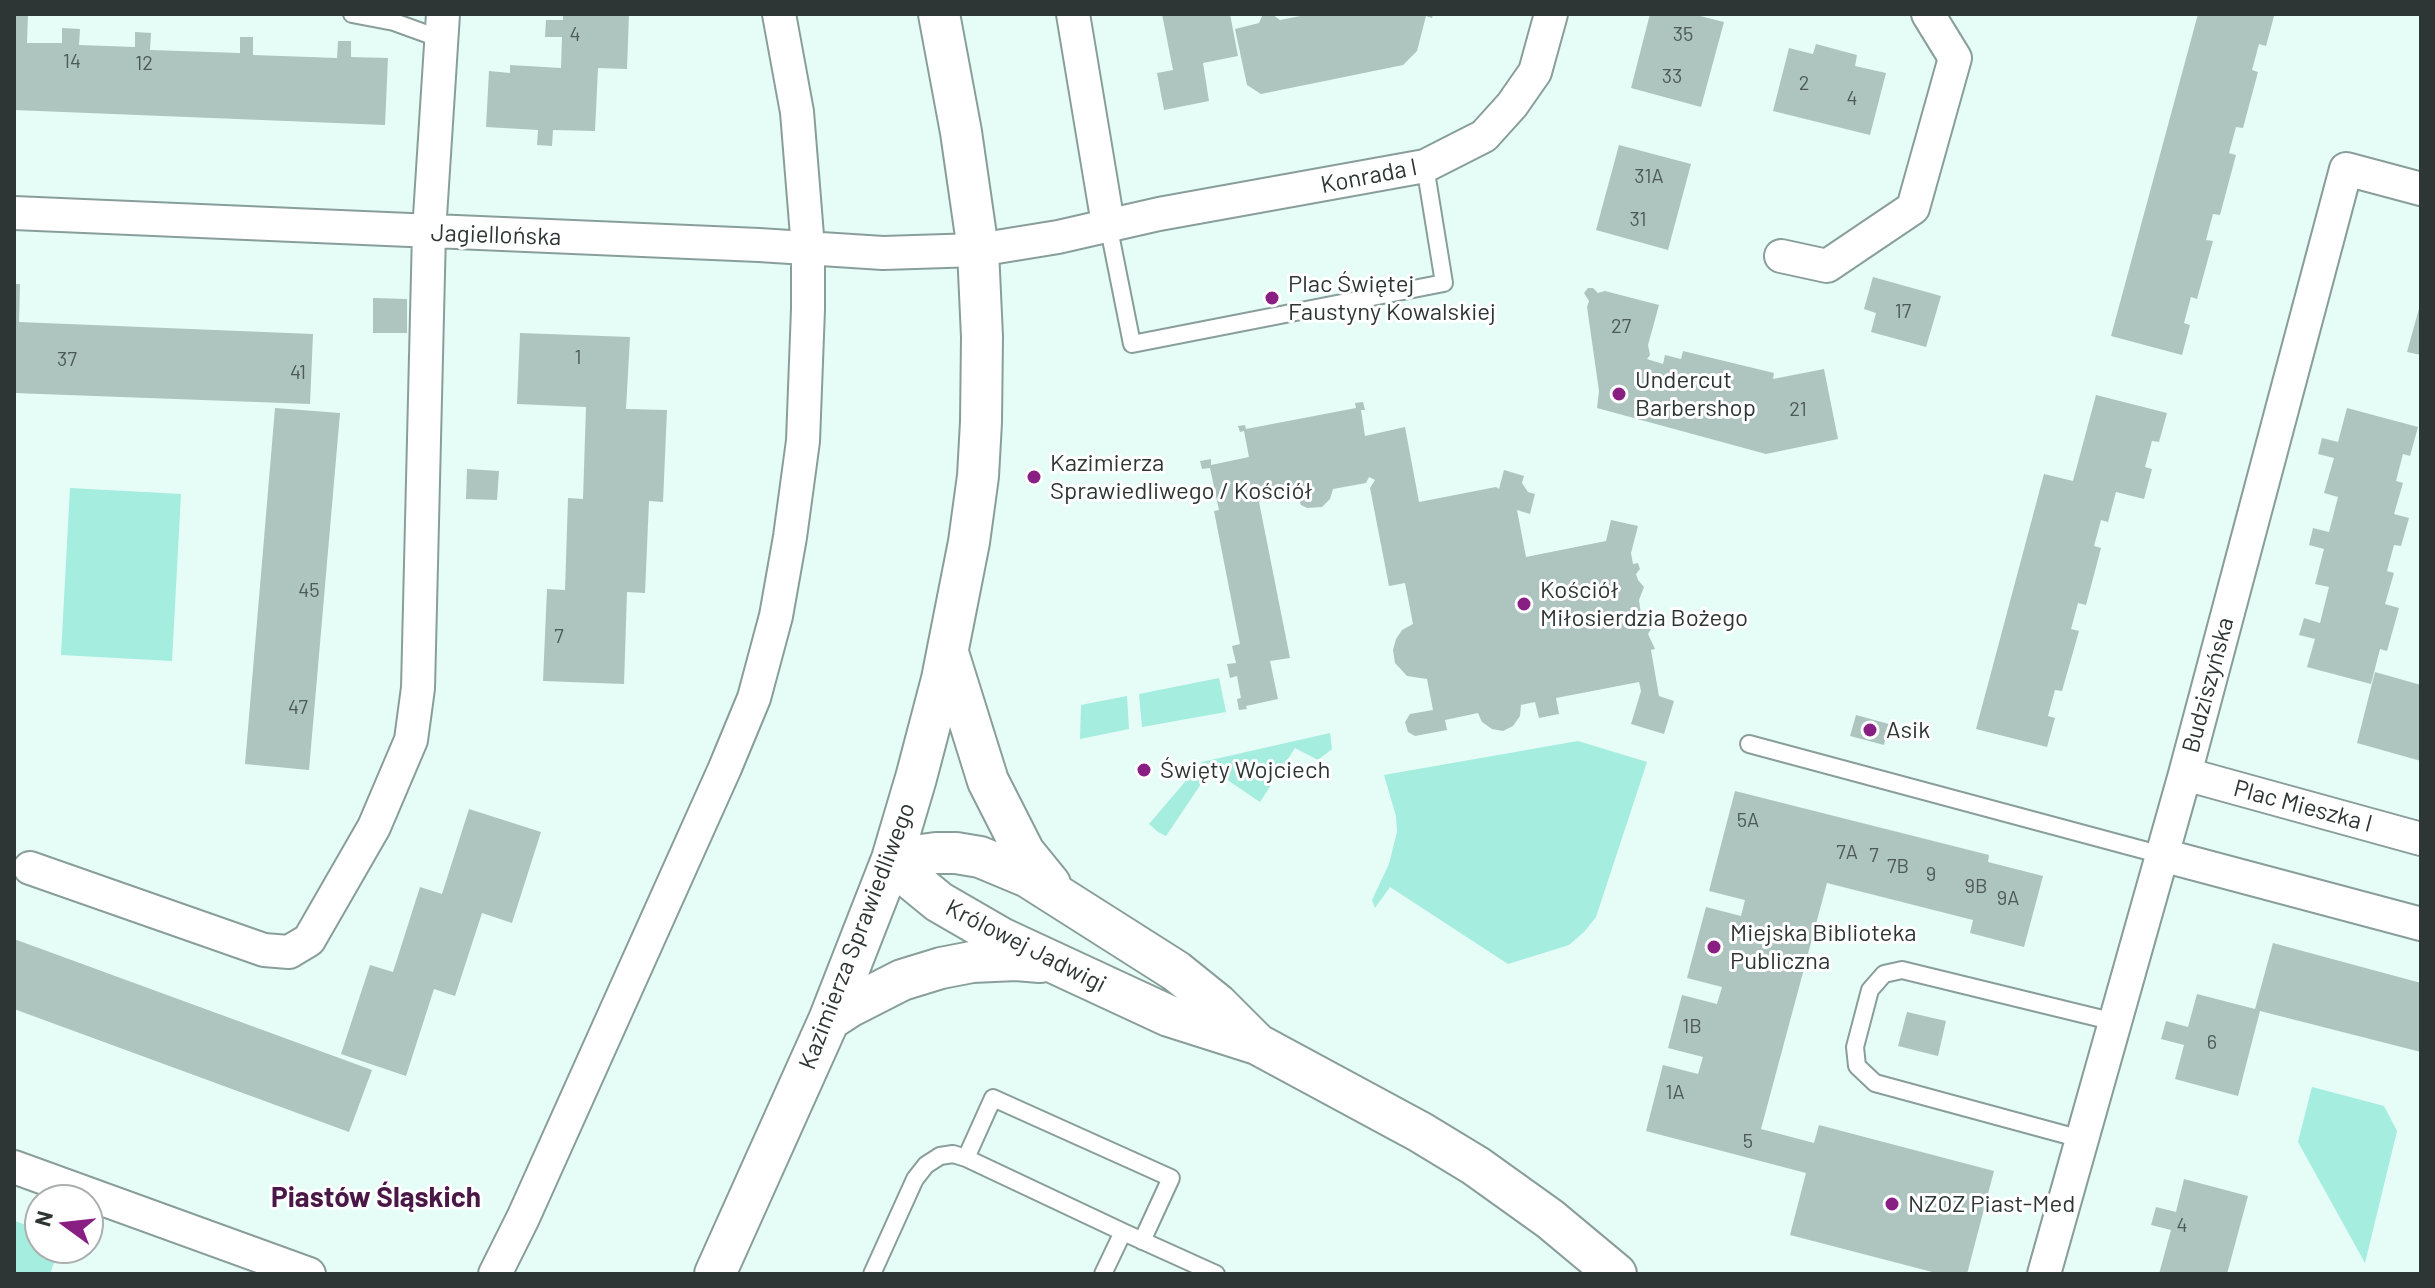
<!DOCTYPE html>
<html>
<head>
<meta charset="utf-8">
<style>
	body { margin:0 }
	#map { position:relative; width:2435px; height:1288px; overflow:hidden; background:#e5fcf7; font-family:Barlow,sans-serif }
	canvas { display:block }
	.frame { position:absolute; inset:0; border:16px solid #2d3634; pointer-events:none }
	.north { position:absolute; left:24px; top:1184px; width:80px; height:80px; box-sizing:border-box; background:#fff; border:2px solid #abafae; border-radius:50%; rotate:285deg; font-size:22px; font-weight:700; line-height:32px; text-align:center; color:#2d3634 }
	.north::after { content:''; display:block; margin:auto; width:28px; height:36px; background:#891e83; clip-path:polygon(50% 0,100% 100%,50% 72%,0 100%) }
</style>
</head>
<body>
<div id="map">
<canvas width="2435" height="1288"></canvas>
<div class="frame"></div>
<div class="north">N</div>
</div>
<script>
const ctx = document.querySelector('canvas').getContext('2d');
ctx.lineJoin = 'round';
function paint(path, color) {
  ctx.fillStyle = color;
  ctx.fill(path, 'evenodd');
}
function toPath(rows) {
  const path = new Path2D();
  for (const r of rows) {
    path.moveTo(r[0], r[1]);
    for (let i = 2; i < r.length; i += 2) path.lineTo(r[i], r[i + 1]);
  }
  return path;
}
function stroke(path, color, width, dash) {
  ctx.strokeStyle = color;
  ctx.lineWidth = width;
  ctx.lineCap = dash ? 'butt' : 'round';
  ctx.setLineDash(dash || []);
  ctx.stroke(path);
}
function drawText(font, color, halo, rows, align = 'center') {
  ctx.font = font + ' Barlow,sans-serif';
  ctx.lineWidth = 6;
  ctx.setLineDash([]);
  ctx.textBaseline = 'middle';
  ctx.strokeStyle = halo;
  ctx.fillStyle = color;
  for (const [text, x, y, turn = 0] of rows) {
    ctx.save();
    ctx.translate(x, y);
    ctx.rotate((+turn || 0) * Math.PI / 180);
    ctx.textAlign = isNaN(turn) ? turn : align;
    if (halo) ctx.strokeText(text, 0, 0);
    ctx.fillText(text, 0, 0);
    ctx.restore();
  }
}
paint(toPath([
	[70,488,181,494,172,661,61,655],
	[1219,678,1226,712,1142,727,1139,694],
	[1127,696,1129,729,1080,739,1081,705],
	[1330,733,1332,749,1318,760,1295,748,1260,802,1211,769,1166,836,1158,832,1149,824,1202,762],
	[1578,741,1647,762,1596,917,1584,932,1569,945,1508,964,1390,887,1375,908,1372,900,1389,864,1397,832,1396,816,1384,775],
	[2312,1087,2384,1106,2397,1131,2365,1263,2298,1142],
	[14,1221,40,1229,40,1248,59,1248,50,1274,14,1274]
]), '#a4eddf');
paint(toPath([
	[14,14,28,14,27,43,62,43,62,28,80,29,79,45,135,47,135,32,151,33,150,50,240,53,240,37,253,37,253,55,337,58,338,41,351,41,351,57,388,58,385,125,14,110],
	[563,14,629,14,627,69,598,68,595,131,553,130,552,146,537,145,538,130,486,127,489,71,510,73,510,65,561,68,562,37,545,37,546,20,563,20],
	[1162,14,1230,14,1238,56,1203,63,1209,101,1164,110,1157,73,1173,70],
	[1263,14,1272,14,1280,20,1311,14,1433,14,1432,18,1426,16,1417,51,1403,65,1261,94,1247,85,1235,29,1259,23],
	[1650,14,1692,14,1724,22,1701,107,1631,88],
	[2198,14,2265,14,2274,16,2266,46,2259,44,2252,70,2258,72,2243,128,2236,127,2229,153,2236,155,2220,215,2213,214,2206,240,2213,241,2197,299,2191,297,2184,323,2190,325,2182,355,2111,336],
	[1816,44,1857,55,1855,66,1886,73,1870,135,1773,111,1789,48,1813,54],
	[1619,145,1691,164,1668,250,1596,230],
	[1873,277,1941,296,1926,347,1871,332,1876,313,1864,309],
	[14,284,20,284,19,322,313,334,310,404,14,393],
	[1588,288,1593,288,1598,293,1605,291,1659,305,1648,345,1650,355,1647,359,1663,364,1665,355,1681,359,1683,351,1774,373,1773,379,1824,369,1838,439,1766,454,1597,408,1599,391,1587,307,1589,301,1584,293],
	[373,298,407,299,407,333,373,333],
	[2420,305,2421,305,2421,355,2407,352],
	[520,333,630,337,626,409,667,410,663,502,649,501,645,593,627,592,624,684,543,681,547,589,565,590,568,498,583,499,586,407,517,404],
	[2096,395,2167,413,2159,442,2152,441,2145,467,2152,469,2144,499,2116,492,2108,522,2101,520,2094,546,2101,548,2086,605,2078,603,2071,629,2079,631,2062,691,2055,690,2048,716,2055,718,2047,747,1976,729,2044,474,2073,481],
	[1363,402,1365,410,1361,410,1365,436,1405,427,1419,502,1496,487,1499,489,1504,470,1524,476,1522,483,1528,492,1535,494,1530,514,1517,510,1526,557,1606,541,1611,520,1638,526,1631,553,1633,564,1638,563,1640,569,1636,574,1638,580,1644,587,1639,600,1640,607,1641,615,1651,629,1648,634,1655,649,1651,650,1659,696,1674,701,1664,734,1631,724,1641,691,1639,682,1556,698,1559,714,1539,718,1535,702,1521,705,1520,716,1513,726,1503,731,1492,729,1482,722,1478,713,1445,720,1447,730,1415,736,1408,732,1405,722,1410,714,1433,710,1427,679,1407,676,1395,663,1393,650,1396,639,1402,630,1413,624,1405,583,1389,586,1370,488,1375,480,1369,477,1366,483,1333,489,1330,499,1322,507,1307,508,1301,505,1297,495,1265,501,1261,499,1259,502,1290,658,1270,661,1278,699,1246,706,1247,709,1239,710,1237,699,1241,698,1237,676,1230,678,1227,664,1236,663,1232,646,1240,644,1214,511,1219,510,1210,468,1202,469,1200,461,1211,459,1211,465,1249,457,1244,431,1240,432,1238,426,1245,425,1246,429,1356,408,1355,403],
	[275,408,340,413,309,770,245,764],
	[2347,408,2418,427,2410,456,2403,454,2396,481,2403,483,2394,514,2409,518,2401,546,2394,545,2387,571,2394,573,2385,604,2399,608,2387,651,2380,649,2371,684,2307,667,2315,639,2299,635,2304,618,2320,623,2329,587,2315,584,2324,549,2309,545,2313,528,2329,532,2338,497,2324,493,2334,458,2318,454,2322,438,2338,442],
	[467,469,499,471,497,500,466,499],
	[2375,672,2421,685,2421,761,2357,743],
	[1856,715,1889,724,1884,745,1850,736],
	[1735,791,1989,855,1988,862,2043,876,2024,947,1970,933,1973,920,1827,883,1761,1129,1814,1143,1819,1125,1994,1171,1967,1274,1940,1274,1790,1235,1806,1173,1646,1131,1663,1065,1698,1074,1703,1057,1668,1048,1682,995,1717,1004,1722,987,1687,978,1706,907,1741,916,1745,900,1709,891],
	[469,809,541,832,512,923,482,913,455,996,434,989,406,1076,341,1054,370,965,393,972,420,887,442,894],
	[14,939,372,1070,349,1132,14,1009],
	[2273,943,2421,983,2421,1052,2260,1011,2238,1096,2175,1079,2184,1045,2161,1039,2166,1021,2188,1027,2197,994,2255,1009],
	[1907,1012,1946,1021,1938,1056,1898,1046],
	[2184,1179,2248,1196,2227,1274,2159,1274,2171,1230,2151,1225,2156,1207,2176,1212]
]), '#aec4bf');
const service = toPath([
	[352,14,394,22,441,39],
	[1108,224,1132,344,1444,283,1425,166],
	[1749,744,2162,855],
	[2081,1139,1875,1083,1857,1066,1855,1047,1870,990,1884,974,1902,970,2115,1022],
	[966,1158,993,1098,1171,1178,1142,1241],
	[872,1274,915,1179,926,1165,940,1156,953,1154,966,1158,1123,1232],
	[1103,1274,1123,1232,1216,1274]
]);
const minor = toPath([
	[1073,14,1108,224],
	[14,213,759,245,883,253,978,250,1058,237,1159,214,1425,166,1484,136,1512,105,1535,72,1551,14],
	[1781,256,1827,266,1913,208,1955,58,1928,14],
	[2185,774,2421,839],
	[2162,855,2421,924],
	[30,868,264,950,289,952,309,940,374,827,411,740,418,688,429,232,443,14],
	[14,1167,309,1274],
	[495,1274,523,1218,725,768,754,698,776,616,790,537,803,441,808,309,808,248,797,112,779,14],
	[2044,1274,2185,774,2346,169,2421,189]
]);
const tertiary = toPath([
	[949,656,988,781,1024,852,1050,884],
	[892,859,906,875,939,902,1003,939,1169,1016,1257,1044,1420,1132,1476,1166,1550,1219,1616,1274],
	[892,859,936,853,956,853,980,857,1028,877,1176,971,1217,1004,1256,1043],
	[829,1020,849,1007,902,980,941,968,972,962,1016,960,1040,962],
	[715,1274,829,1020,892,859,916,778,942,679,969,542,978,476,981,422,982,337,978,250,961,132,939,14]
]);
stroke(service, '#899e9a', 20);
stroke(minor, '#899e9a', 36);
stroke(tertiary, '#899e9a', 44);
stroke(service, '#fff', 16);
stroke(minor, '#fff', 32);
stroke(tertiary, '#fff', 40);
for (const [x, y, r, color] of [
	[1272,298,8,"#891e83"],
	[1619,394,8,"#891e83"],
	[1034,477,8,"#891e83"],
	[1524,604,8,"#891e83"],
	[1870,730,8,"#891e83"],
	[1144,770,8,"#891e83"],
	[1714,947,8,"#891e83"],
	[1892,1204,8,"#891e83"]
]) {
  const dot = new Path2D();
  dot.arc(x, y, r, 0, 2 * Math.PI);
  ctx.fillStyle = color;
  ctx.fill(dot);
  stroke(dot, '#fff', 3);
}
drawText('20px', '#4d5a57', null, [
	["4",575,34],
	["35",1683,34],
	["14",72,61],
	["12",144,63],
	["33",1672,76],
	["2",1804,83],
	["4",1852,98],
	["31A",1649,176],
	["31",1638,219],
	["17",1903,311],
	["27",1621,326],
	["1",578,357],
	["37",67,359],
	["41",298,372],
	["21",1798,409],
	["45",309,590],
	["7",559,636],
	["47",298,707],
	["5A",1748,820],
	["7A",1847,852],
	["7",1874,855],
	["7B",1898,866],
	["9",1931,874],
	["9B",1976,886],
	["9A",2008,898],
	["1B",1692,1026],
	["6",2212,1042],
	["1A",1675,1092],
	["5",1748,1141],
	["4",2182,1225]
]);
drawText('24px', '#2d3634', '#fff', [
	["Konrada I",1369,176,-11],
	["Jagiellońska",496,235,2],
	["Budziszyńska",2208,685,-75],
	["Plac Mieszka I",2303,806,15],
	["Kazimierza Sprawiedliwego",857,936,-69],
	["Królowej Jadwigi",1026,946,27]
]);
drawText('24px', '#2d3634', '#fff', [
	["Plac Świętej",1288,284],
	["Faustyny Kowalskiej",1288,312],
	["Undercut",1635,380],
	["Barbershop",1635,408],
	["Kazimierza",1050,463],
	["Sprawiedliwego / Kościół",1050,491],
	["Kościół",1540,590],
	["Miłosierdzia Bożego",1540,618],
	["Asik",1886,730],
	["Święty Wojciech",1160,770],
	["Miejska Biblioteka",1730,933],
	["Publiczna",1730,961],
	["NZOZ Piast-Med",1908,1204]
], 'left');
drawText('bold 28px', '#4a1847', '#fff', [
	["Piastów Śląskich",376,1198]
]);
</script>
</body>
</html>
